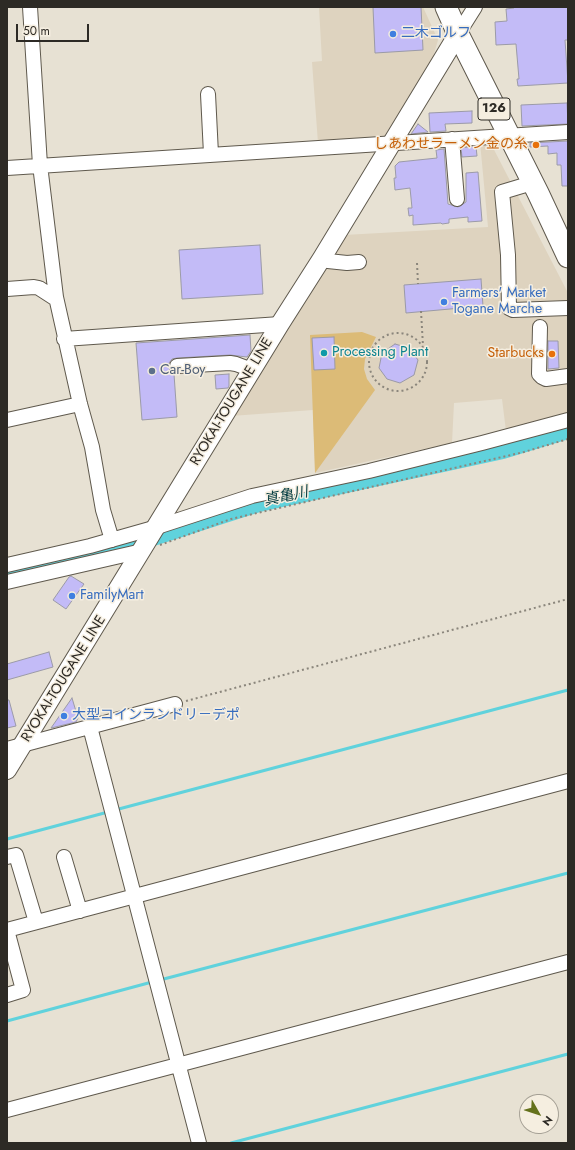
<!DOCTYPE html>
<html>
<head>
<meta charset="utf-8">
<style>
	body { margin:0 }
	#map { position:relative; width:575px; height:1150px; overflow:hidden; background:#e7e1d3; font-family:Jost,sans-serif }
	canvas { display:block }
	.frame { position:absolute; inset:0; border:8px solid #2d2a25; pointer-events:none }
	.north { position:absolute; left:519px; top:1094px; width:40px; height:40px; box-sizing:border-box; background:#f5eee0; border:1px solid #a5a095; border-radius:50%; rotate:129deg; font-size:11px; font-weight:700; line-height:16px; text-align:center; color:#2d2a25 }
	.north::after { content:''; display:block; margin:auto; width:14px; height:18px; background:#64711b; clip-path:polygon(50% 0,100% 100%,50% 72%,0 100%) }
	.scale { position:absolute; left:16px; top:24px; width:73px; height:18px; box-sizing:border-box; border:2px solid #2d2a25; border-top:0; padding-left:5px; font-size:12px; line-height:14px; white-space:nowrap; color:#2d2a25; -webkit-text-stroke:3px #f5eee0; paint-order:stroke }
</style>
</head>
<body>
<div id="map">
<canvas width="575" height="1150"></canvas>
<div class="frame"></div>
<div class="north">N</div>
<div class="scale">50 m</div>
</div>
<script>
const ctx = document.querySelector('canvas').getContext('2d');
ctx.lineJoin = 'round';
function paint(path, color) {
  ctx.fillStyle = color;
  ctx.fill(path, 'evenodd');
}
function toPath(rows) {
  const path = new Path2D();
  for (const r of rows) {
    if (r.length === 3) {
      path.moveTo(r[0] + r[2], r[1]);
      path.arc(r[0], r[1], r[2], 0, 2 * Math.PI);
      continue;
    }
    path.moveTo(r[0], r[1]);
    for (let i = 2; i < r.length; i += 2) path.lineTo(r[i], r[i + 1]);
  }
  return path;
}
function stroke(path, color, width, dash) {
  ctx.strokeStyle = color;
  ctx.lineWidth = width;
  ctx.lineCap = dash ? 'butt' : 'round';
  ctx.setLineDash(dash || []);
  ctx.stroke(path);
}
function drawText(font, color, halo, rows, align = 'center') {
  ctx.font = font + ' Jost,"Noto Sans JP",sans-serif';
  ctx.lineWidth = 3;
  ctx.setLineDash([]);
  ctx.textBaseline = 'middle';
  ctx.strokeStyle = halo;
  ctx.fillStyle = color;
  for (const [text, x, y, turn = 0] of rows) {
    ctx.save();
    ctx.translate(x, y);
    ctx.rotate((+turn || 0) * Math.PI / 180);
    ctx.textAlign = isNaN(turn) ? turn : align;
    if (halo) ctx.strokeText(text, 0, 0);
    ctx.fillText(text, 0, 0);
    ctx.restore();
  }
}
paint(toPath([
	[319,7,423,7,438,40,433,57,382,141,318,143,312,62,322,61],
	[489,140,568,293,568,412,506,431,502,399,454,403,452,443,315,473,313,410,231,416,344,235,488,227,480,142]
]), '#ded3bf');
paint(toPath([
	[362,332,376,337,365,359,364,369,367,379,375,390,315,473,310,335]
]), '#dcbb77');
stroke(toPath([
	[115,810,568,690],
	[7,839,108,812],
	[160,980,568,873],
	[7,1021,152,982],
	[231,1143,568,1054]
]), '#60d2dc', 3);
stroke(toPath([
	[7,574,119,548,259,503,503,450,568,430]
]), '#60d2dc', 18);
const building = toPath([
	[373,7,421,7,423,50,375,53,373,7],
	[514,7,568,7,568,40,565,40,568,83,518,86,517,79,519,79,516,44,496,45,495,22,507,21,506,9,514,8,514,7],
	[567,103,568,124,522,126,521,105,567,103],
	[472,111,472,123,445,124,446,131,430,132,429,113,472,111],
	[418,124,428,132,411,134,418,124],
	[568,141,568,186,562,186,561,165,557,165,557,153,548,154,548,146,530,147,530,143,568,141],
	[476,146,477,156,462,157,461,148,476,146],
	[444,149,448,204,458,207,466,202,466,173,478,172,482,221,468,222,468,217,449,219,449,223,442,224,441,223,413,225,413,215,409,216,408,208,412,208,410,188,395,190,394,178,396,178,395,166,399,162,437,158,436,150,444,149],
	[260,245,263,294,182,299,179,250,260,245],
	[481,279,483,306,406,313,404,285,481,279],
	[250,335,251,351,247,357,230,355,177,358,172,359,169,363,169,367,170,371,174,374,177,417,142,420,136,343,250,335],
	[334,337,335,369,314,370,312,338,334,337],
	[548,341,558,341,559,368,548,369,548,341],
	[395,344,409,348,418,360,414,375,400,383,387,379,379,368,382,353,395,344],
	[229,374,229,386,228,388,216,389,215,375,229,374],
	[71,576,84,584,66,609,53,600,69,577,71,576],
	[49,652,53,667,7,680,7,664,49,652],
	[72,698,78,718,76,722,51,728,72,698],
	[7,700,9,700,16,726,7,728,7,700]
]);
paint(building, '#c3bbf7');
stroke(building, '#9b9aa7', 1);
const minor = toPath([
	[30,7,40,165,56,297,80,404,92,447,103,510,112,540],
	[458,34,475,7],
	[208,94,211,154],
	[452,139,457,199],
	[7,168,568,132],
	[532,183,502,192,508,255,509,308,513,310,568,308],
	[322,258,328,261,347,263,359,262],
	[7,289,34,287,39,288,56,299],
	[540,327,539,374,542,377,546,379,568,376],
	[64,339,280,324],
	[177,366,230,363,236,364,252,370],
	[7,420,80,404],
	[7,565,90,546,157,527,252,496,369,471,482,443,568,420],
	[7,582,142,551],
	[90,727,199,1143],
	[7,749,175,704],
	[7,857,16,855,36,922],
	[64,857,80,911],
	[7,995,23,990,7,930,568,781],
	[7,1110,568,962]
]);
const major = toPath([
	[7,770,280,324,322,258,458,34]
]);
const highway = toPath([
	[446,7,458,34,538,193,568,257]
]);
stroke(minor, '#5f594d', 16);
stroke(major, '#5f594d', 20);
stroke(highway, '#5f594d', 23);
stroke(toPath([
	[417,263,418,284],
	[421,311,423,346],
	[398,362,29],
	[160,545,231,519,524,452,568,439],
	[186,701,568,599],
	[567,1143,568,1143]
]), '#8b867c', 2, [2, 3]);
stroke(minor, '#fff', 14);
stroke(major, '#fff', 18);
stroke(highway, '#fff', 21);
for (const [x, y, r, color] of [
	[393,34,4,"#3f7fe0"],
	[536,145,4,"#e8710a"],
	[444,302,4,"#3f7fe0"],
	[324,353,4,"#0f9aa8"],
	[552,354,4,"#e8710a"],
	[152,371,4,"#5c6f8a"],
	[72,596,4,"#3f7fe0"],
	[64,716,4,"#3f7fe0"]
]) {
  const dot = new Path2D();
  dot.arc(x, y, r, 0, 2 * Math.PI);
  ctx.fillStyle = color;
  ctx.fill(dot);
  stroke(dot, '#f5eee0', 1.5);
}
for (const [x, y, w] of [
	[494,109,32]
]) {
  const box = new Path2D();
  box.roundRect(x - w / 2, y - 11, w, 22, 3);
  ctx.fillStyle = '#f5eee0';
  ctx.fill(box);
  stroke(box, '#2d2a25', 1);
}
drawText('bold 13px', '#2d2a25', null, [
	["126",494,109]
]);
drawText('14px', '#366cbe', '#f5eee0', [
	["二木ゴルフ",401,34],
	["Farmers' Market",452,294],
	["Togane Marche",452,310],
	["FamilyMart",80,596],
	["大型コインランドリ－デポ",72,716]
], 'left');
drawText('14px', '#c56008', '#f5eee0', [
	["しあわせラーメン金の糸",528,145],
	["Starbucks",544,354]
], 'right');
drawText('14px', '#0d838f', '#f5eee0', [
	["Processing Plant",332,353]
], 'left');
drawText('14px', '#4e5e75', '#f5eee0', [
	["Car-Boy",160,371]
], 'left');
drawText('14px', '#2d2a25', '#f5eee0', [
	["RYOKAI-TOUGANE LINE",232,402,-59],
	["RYOKAI-TOUGANE LINE",64,679,-58]
]);
drawText('italic 15px', '#094044', '#f5eee0', [
	["真亀川",286,497,-12]
]);
</script>
</body>
</html>
